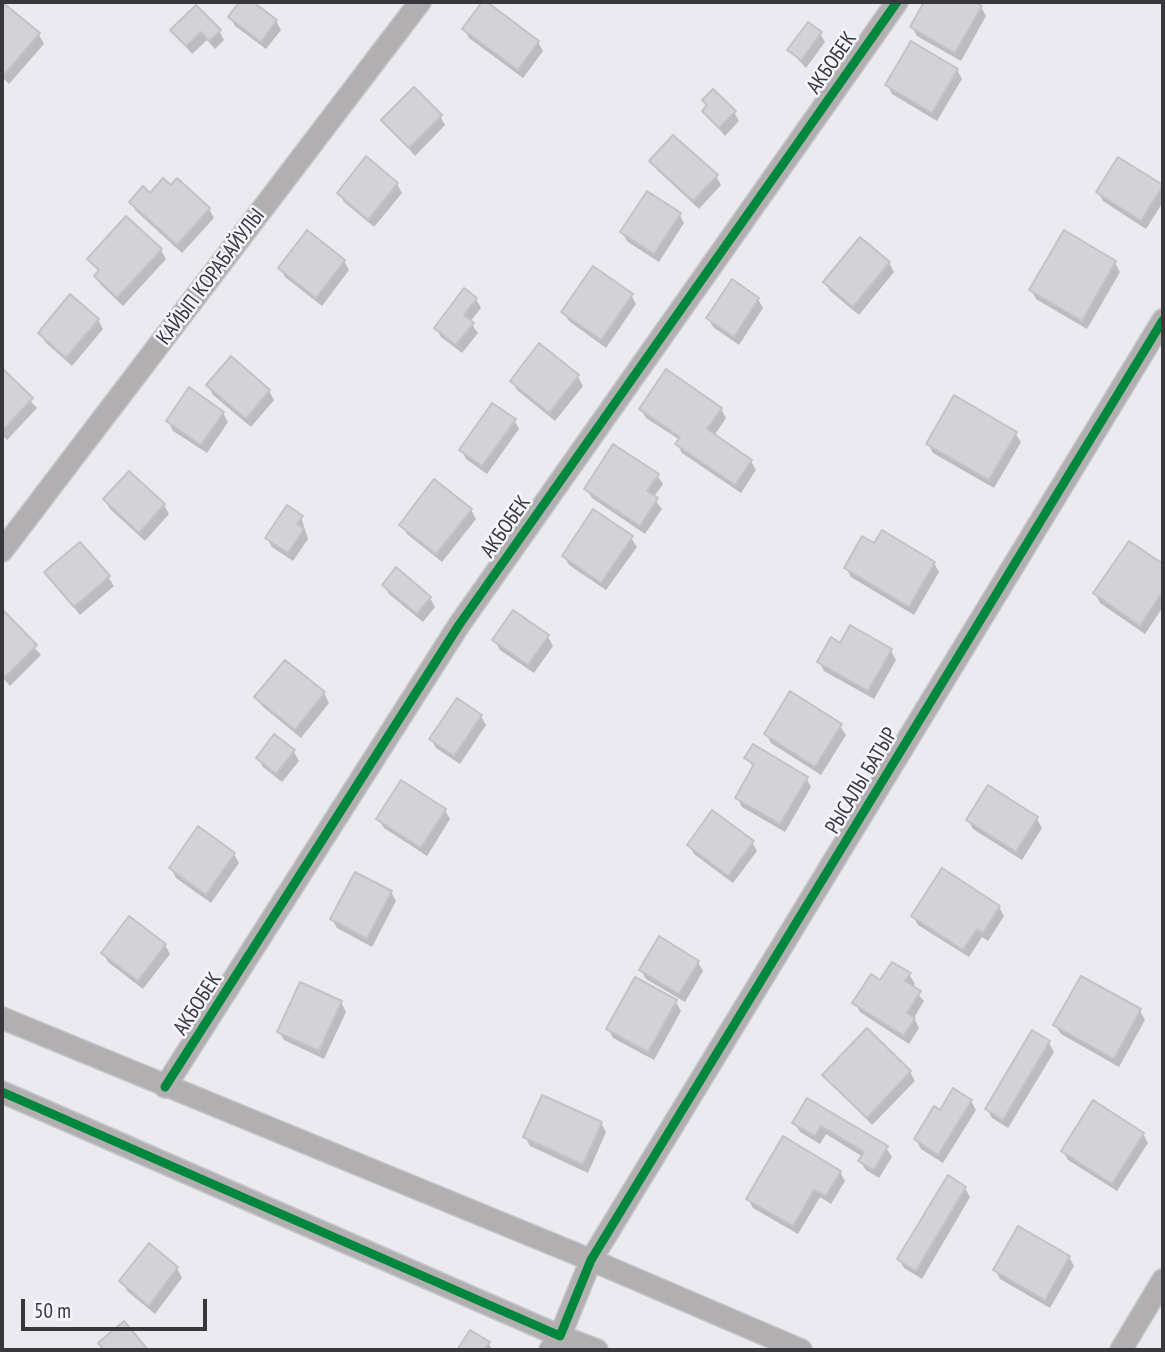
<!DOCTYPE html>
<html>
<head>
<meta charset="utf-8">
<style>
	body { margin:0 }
	#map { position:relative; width:1165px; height:1352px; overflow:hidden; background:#eaeaf0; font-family:"PT Sans Narrow",sans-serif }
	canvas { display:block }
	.frame { position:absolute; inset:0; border:4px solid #38383c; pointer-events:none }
	.scale { position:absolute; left:21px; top:1299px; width:186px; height:32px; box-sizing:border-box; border:4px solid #38383c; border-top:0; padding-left:9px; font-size:21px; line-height:24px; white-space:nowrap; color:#38383c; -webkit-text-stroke:5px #f5f5fe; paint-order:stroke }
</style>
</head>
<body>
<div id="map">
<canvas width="1165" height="1352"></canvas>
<div class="frame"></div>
<div class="scale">50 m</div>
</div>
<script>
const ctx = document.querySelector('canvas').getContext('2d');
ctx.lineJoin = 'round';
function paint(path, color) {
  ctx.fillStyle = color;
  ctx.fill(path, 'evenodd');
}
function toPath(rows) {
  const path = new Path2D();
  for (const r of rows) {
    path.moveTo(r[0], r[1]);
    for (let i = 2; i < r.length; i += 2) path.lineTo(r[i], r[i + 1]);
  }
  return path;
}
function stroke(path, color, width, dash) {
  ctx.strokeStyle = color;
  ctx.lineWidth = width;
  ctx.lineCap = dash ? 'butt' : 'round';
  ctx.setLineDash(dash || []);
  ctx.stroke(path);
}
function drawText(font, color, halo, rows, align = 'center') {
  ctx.font = font + ' "PT Sans Narrow",sans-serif';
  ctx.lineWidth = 5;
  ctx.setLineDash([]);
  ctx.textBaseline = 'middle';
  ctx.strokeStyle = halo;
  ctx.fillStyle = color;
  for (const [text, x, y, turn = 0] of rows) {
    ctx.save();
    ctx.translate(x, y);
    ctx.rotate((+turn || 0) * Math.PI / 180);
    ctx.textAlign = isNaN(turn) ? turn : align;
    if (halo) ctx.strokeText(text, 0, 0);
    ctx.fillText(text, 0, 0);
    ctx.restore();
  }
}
paint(toPath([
	[2,2,39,35,44,44,9,84,2,77],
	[242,2,250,2,276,21,281,30,266,49,235,26,230,17],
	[484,2,538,42,543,51,523,78,469,38,464,29],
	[926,2,972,2,981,7,986,16,961,61,917,36,912,27],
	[172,31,219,31,224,40,215,49,207,40,192,54],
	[820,33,825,42,806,68,789,50],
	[957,70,962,79,937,121,892,94,887,85],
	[704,111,734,112,739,121,725,136],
	[440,116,445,125,415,156,384,120],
	[652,161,716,176,721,185,699,209,657,170],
	[397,184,402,193,374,227,344,202,339,193],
	[1162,186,1163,202,1146,229,1103,201,1098,192],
	[150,195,209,209,214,218,182,253,136,211,131,202],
	[679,214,684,223,659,262,628,242,622,233],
	[1065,233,1115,263,1120,272,1087,329,1036,299,1031,290],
	[861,239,889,263,894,272,859,315,830,291,825,282],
	[161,250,166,259,123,306,101,285,96,276,99,272,89,259],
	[344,261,349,270,322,306,285,277,280,268],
	[631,295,636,304,606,348,569,321,563,312],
	[476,299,481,308,470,322,478,333,462,353,441,337,436,328],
	[758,299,763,308,739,345,713,327,708,318],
	[98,320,103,329,72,366,45,342,40,333],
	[540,346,578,377,583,386,555,421,517,390,512,381],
	[2,371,37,408,7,440,2,435],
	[208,386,269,391,274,400,251,427,213,395],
	[641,409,721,409,726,418,714,436,751,461,756,470,741,493,682,453,677,444,680,440,646,418],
	[223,413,228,422,207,453,173,431,168,421],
	[514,420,519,429,487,474,466,459,461,450],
	[1015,433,1021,442,994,488,933,453,928,444],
	[129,473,164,505,169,514,145,541,110,509,105,500],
	[657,475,663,484,653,498,662,509,645,534,592,498,586,489],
	[471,510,476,519,442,562,407,534,402,525],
	[301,517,308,539,293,561,272,547,267,538],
	[631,538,637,547,606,590,569,565,564,556],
	[1130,543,1163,566,1163,607,1145,634,1100,603,1095,593],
	[874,545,934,563,939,572,914,615,851,577,846,568],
	[47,573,108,577,114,586,80,615],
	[384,585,430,598,435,607,423,622,389,594],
	[2,611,41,655,10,686,2,677],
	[851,628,891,651,896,660,874,699,824,671,819,662,841,645],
	[548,637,553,646,534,673,500,650,495,641],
	[285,662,324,693,329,703,301,738,262,706,257,697],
	[481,716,486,725,460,764,436,748,431,739],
	[840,726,846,735,821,775,771,743,766,734],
	[294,752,299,761,282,782,263,767,258,758],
	[746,758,806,778,811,787,785,832,742,807,737,798,754,768],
	[445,810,450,819,427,856,384,828,378,819],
	[1037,819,1042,828,1022,860,973,829,968,820],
	[752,842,757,851,733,883,694,854,689,845],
	[234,854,239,863,211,903,176,878,171,868],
	[391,892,396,901,372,947,337,928,332,919],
	[999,907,1004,916,988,941,982,937,969,957,918,925,913,916],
	[165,945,170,954,143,989,108,962,103,953],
	[698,962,703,971,685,1002,646,979,641,970],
	[909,974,915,984,912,988,924,1001,914,1018,919,1028,909,1044,860,1012,855,1003,881,983],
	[341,1002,346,1012,324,1059,284,1040,279,1031],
	[676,1002,681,1011,654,1060,613,1038,608,1028],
	[1140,1011,1145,1020,1119,1067,1061,1034,1055,1025],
	[1033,1033,1049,1043,1054,1052,1008,1128,992,1118,987,1109],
	[910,1072,915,1081,872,1125,824,1075],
	[808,1100,886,1148,892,1157,879,1178,866,1170,860,1161,863,1157,826,1134,820,1144,800,1132,794,1123],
	[971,1101,976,1110,943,1163,921,1149,916,1140,941,1112],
	[601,1123,606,1132,588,1173,530,1146,525,1137],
	[1143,1134,1148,1143,1117,1191,1068,1160,1063,1151],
	[840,1172,845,1181,831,1204,820,1197,798,1234,753,1208,748,1199],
	[965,1188,970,1197,922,1279,904,1268,899,1259],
	[1069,1257,1074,1266,1050,1308,1000,1279,995,1270],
	[177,1268,182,1278,155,1314,127,1291,122,1281],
	[471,1332,488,1343,493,1350,459,1350]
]), '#0003');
const building = toPath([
	[2,2,40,33,3,76,2,74,2,2],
	[239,2,253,2,277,20,261,42,228,17,239,2],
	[482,2,487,2,539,41,518,70,462,29,482,2],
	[924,2,975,2,982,6,955,53,910,27,924,2],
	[196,5,221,30,209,41,201,32,186,46,170,30,196,5],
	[808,22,822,32,801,60,787,50,808,22],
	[911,41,958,69,932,113,885,85,911,41],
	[414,87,442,115,409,148,381,120,414,87],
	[713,89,736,111,719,128,702,111,707,105,702,100,713,89],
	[673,135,718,175,693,201,649,161,673,135],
	[366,156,398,183,368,220,337,193,366,156],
	[1118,157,1163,185,1141,221,1096,192,1118,157],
	[163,178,171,185,177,178,210,208,177,245,129,202,143,186,150,193,163,178],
	[647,191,681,213,654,254,620,232,647,191],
	[126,216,162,249,117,298,94,276,99,270,87,259,126,216],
	[307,230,345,260,316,298,278,268,307,230],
	[1064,230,1116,261,1082,321,1029,290,1064,230],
	[860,237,890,262,853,307,823,282,860,237],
	[593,266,633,294,601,340,561,312,593,266],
	[732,279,759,298,734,337,706,318,732,279],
	[464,288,477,298,464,315,474,323,456,345,434,328,464,288],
	[70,294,99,319,66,358,38,333,70,294],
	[539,343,579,375,549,413,510,381,539,343],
	[231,356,270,390,246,419,206,385,231,356],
	[2,368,33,398,2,431,2,368],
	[666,369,722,408,707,429,752,460,735,485,675,444,680,437,639,409,666,369],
	[189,387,224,412,201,445,166,421,189,387],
	[954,395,1017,432,989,480,926,444,954,395],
	[492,403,516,419,482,466,459,450,492,403],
	[613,444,659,474,647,491,658,498,640,526,584,489,613,444],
	[129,471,165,504,139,533,103,499,129,471],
	[434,479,472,509,436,554,399,525,434,479],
	[287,505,303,516,297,524,304,529,288,553,265,538,287,505],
	[593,509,633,536,601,583,562,556,593,509],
	[882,530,935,562,909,607,844,568,862,536,874,543,882,530],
	[1129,541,1163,564,1163,591,1140,626,1093,593,1129,541],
	[80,542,110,576,74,607,44,572,80,542],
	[396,567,431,597,417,614,382,585,396,567],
	[2,609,37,645,4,678,2,676,2,609],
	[513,610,549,635,528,665,492,640,513,610],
	[850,625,892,649,868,691,817,662,831,637,840,643,850,625],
	[285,660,325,692,295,730,254,697,285,660],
	[790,691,842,724,815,767,764,734,790,691],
	[457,698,482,715,454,756,429,739,457,698],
	[274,734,295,750,276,774,256,758,274,734],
	[753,744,808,777,780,824,735,798,754,764,744,758,753,744],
	[401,780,446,809,421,848,376,819,401,780],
	[988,785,1038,817,1016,852,966,820,988,785],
	[712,810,754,841,728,876,687,845,712,810],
	[198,826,235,853,206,895,169,868,198,826],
	[942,868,1000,906,983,933,977,929,963,950,911,916,942,868],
	[355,872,392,891,367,939,330,919,355,872],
	[129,916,166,944,138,981,101,953,129,916],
	[659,936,699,961,679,994,639,970,659,936],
	[892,962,911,973,905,981,921,991,907,1013,915,1018,904,1036,852,1003,871,974,880,980,892,962],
	[1081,976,1141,1009,1114,1059,1053,1025,1081,976],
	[635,977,677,1000,648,1052,606,1029,635,977],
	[300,982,342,1001,319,1051,277,1032,300,982],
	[867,1028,911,1071,867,1118,822,1075,867,1028],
	[1032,1030,1050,1041,1003,1120,985,1109,1032,1030],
	[953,1088,972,1100,938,1155,914,1139,934,1106,940,1110,953,1088],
	[542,1095,602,1122,583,1165,523,1137,542,1095],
	[807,1098,888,1146,874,1170,858,1161,864,1152,821,1126,815,1136,792,1123,807,1098],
	[1093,1100,1144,1133,1112,1184,1061,1151,1093,1100],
	[783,1136,841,1171,826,1196,814,1190,793,1226,746,1199,783,1136],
	[948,1175,966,1187,916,1271,897,1259,948,1175],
	[1018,1226,1070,1256,1045,1300,993,1270,1018,1226],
	[149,1243,178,1267,149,1306,119,1281,149,1243],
	[124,1321,148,1350,104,1350,98,1343,124,1321],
	[470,1330,490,1342,484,1350,457,1350,470,1330]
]);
paint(building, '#d2d2d7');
stroke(building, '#c2c2c7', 2);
const street = toPath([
	[2,551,420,2],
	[2,1018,591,1260,801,1350],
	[165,1087,459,625,897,2],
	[2,1092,560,1336,591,1260,1163,320],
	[550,1350,560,1336,597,1350],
	[1121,1350,1163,1280]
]);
stroke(street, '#c7c7cb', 24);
stroke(street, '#b1afaf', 21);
stroke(toPath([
	[165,1087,459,625,897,2],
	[2,1092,560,1336,591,1260,1163,320]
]), '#00873e', 9);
drawText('21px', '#38383c', '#f5f5fe', [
	["АКБОБЕК",832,63,-55],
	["КАЙЫП КОРАБАЙУЛЫ",211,277,-53],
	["АКБОБЕК",506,527,-55],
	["РЫСАЛЫ БАТЫР",862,781,-59],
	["АКБОБЕК",198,1004,-57]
]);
</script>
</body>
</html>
